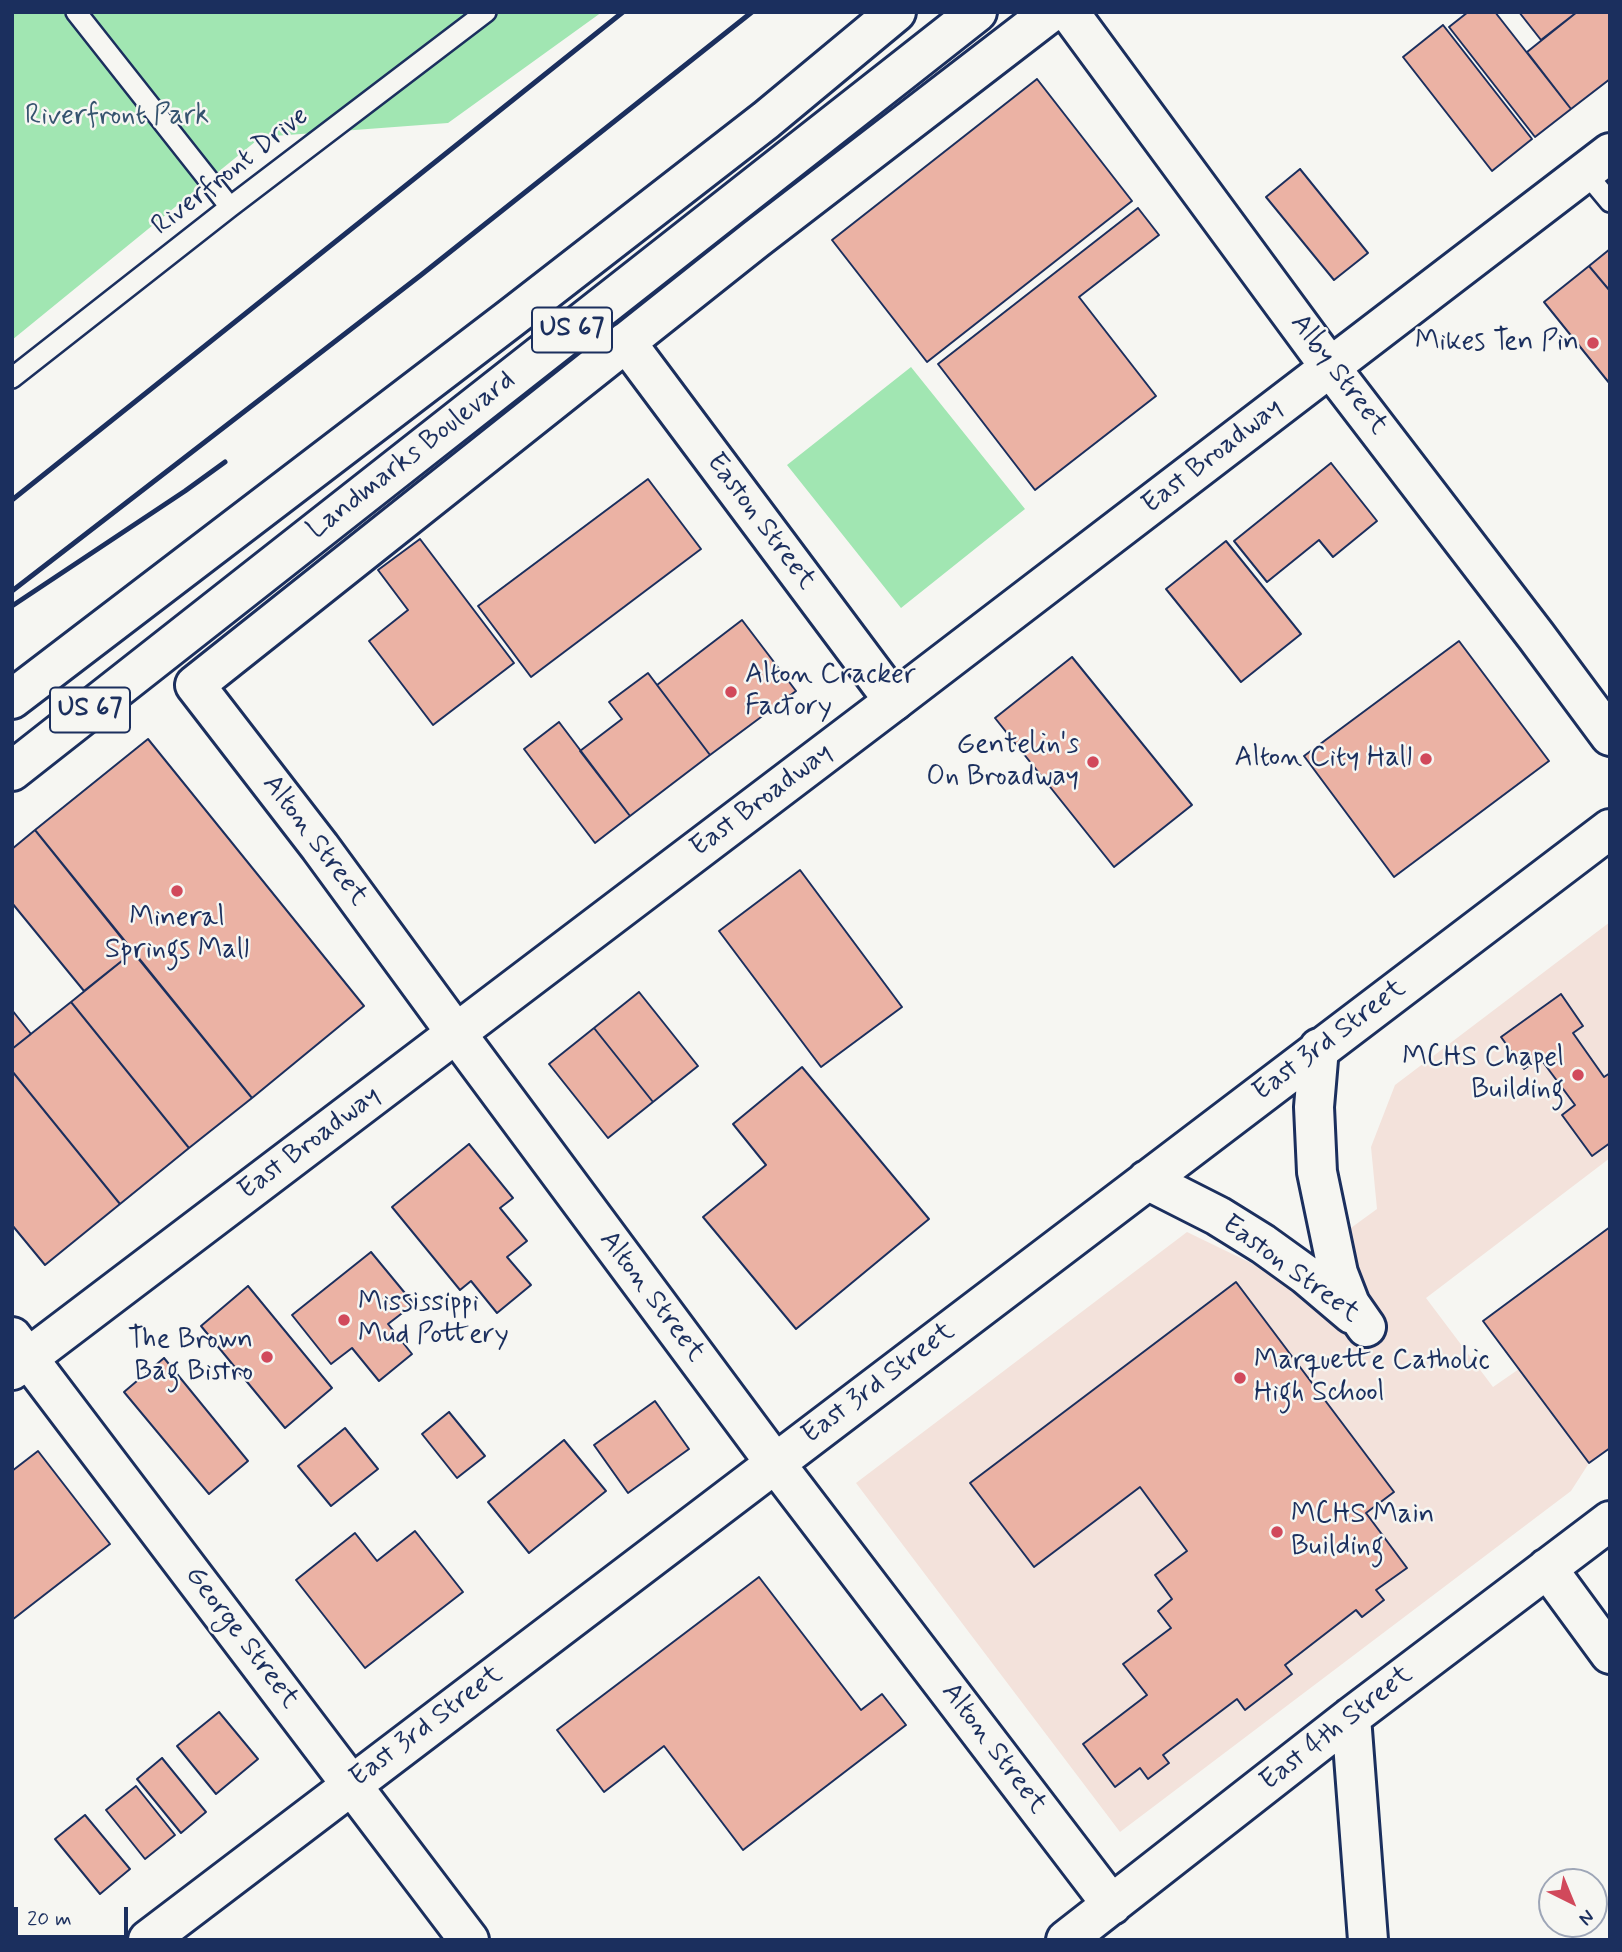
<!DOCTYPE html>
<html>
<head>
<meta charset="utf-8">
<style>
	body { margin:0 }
	#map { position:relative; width:1622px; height:1952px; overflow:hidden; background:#f6f6f2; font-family:Mynerve,sans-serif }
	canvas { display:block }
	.frame { position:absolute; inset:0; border:14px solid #1b2f5e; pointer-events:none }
	.north { position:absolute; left:1538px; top:1868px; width:70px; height:70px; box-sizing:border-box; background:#f6f6f2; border:2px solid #9ea6b7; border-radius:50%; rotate:137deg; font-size:19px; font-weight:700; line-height:28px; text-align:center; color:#1b2f5e }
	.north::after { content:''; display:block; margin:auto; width:24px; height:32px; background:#d1495b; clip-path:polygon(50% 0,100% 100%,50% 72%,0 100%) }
	.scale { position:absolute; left:14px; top:1907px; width:114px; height:32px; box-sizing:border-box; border:4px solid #1b2f5e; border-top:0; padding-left:9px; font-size:21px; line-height:24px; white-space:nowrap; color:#1b2f5e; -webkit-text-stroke:5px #f6f6f2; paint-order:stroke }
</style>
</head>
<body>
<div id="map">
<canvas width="1622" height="1952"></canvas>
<div class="frame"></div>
<div class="north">N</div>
<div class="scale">20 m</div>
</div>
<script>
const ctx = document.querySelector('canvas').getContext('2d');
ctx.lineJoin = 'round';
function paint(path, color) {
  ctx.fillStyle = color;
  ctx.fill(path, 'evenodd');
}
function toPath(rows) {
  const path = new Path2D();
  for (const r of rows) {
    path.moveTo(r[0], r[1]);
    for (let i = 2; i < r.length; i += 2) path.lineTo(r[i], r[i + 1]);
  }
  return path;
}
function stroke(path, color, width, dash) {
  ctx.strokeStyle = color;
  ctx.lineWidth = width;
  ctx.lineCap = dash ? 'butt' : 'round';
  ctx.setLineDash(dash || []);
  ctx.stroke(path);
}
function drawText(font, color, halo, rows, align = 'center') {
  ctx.font = font + ' Mynerve,sans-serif';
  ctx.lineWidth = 5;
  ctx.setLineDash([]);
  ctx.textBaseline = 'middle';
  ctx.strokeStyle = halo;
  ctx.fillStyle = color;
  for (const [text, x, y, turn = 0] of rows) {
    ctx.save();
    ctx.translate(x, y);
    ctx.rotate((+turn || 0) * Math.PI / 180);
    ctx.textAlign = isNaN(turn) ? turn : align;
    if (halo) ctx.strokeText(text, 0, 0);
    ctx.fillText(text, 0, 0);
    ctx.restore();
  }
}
paint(toPath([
	[1610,922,1610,1158,1426,1298,1493,1387,1519,1369,1589,1463,1571,1491,1120,1832,856,1483,1187,1232,1282,1278,1377,1209,1371,1147,1395,1085]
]), '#f3e2db');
paint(toPath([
	[12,12,602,12,448,123,261,137,12,340],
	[911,367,1025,509,901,608,787,465]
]), '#a1e6b2');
const building = toPath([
	[1468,12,1495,12,1571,109,1535,137,1449,27,1468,12],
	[1519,12,1577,12,1541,40,1519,12],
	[1577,12,1610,12,1610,79,1571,109,1527,52,1577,12],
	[1443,25,1532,139,1492,171,1403,57,1443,25],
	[1037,79,1132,201,927,362,832,240,1037,79],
	[1300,169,1368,253,1334,280,1266,197,1300,169],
	[1138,208,1159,235,1079,297,1156,396,1035,490,938,364,1138,208],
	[1610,249,1610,291,1589,266,1610,249],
	[1589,266,1610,291,1610,384,1544,302,1589,266],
	[1331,463,1377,521,1333,557,1319,540,1267,582,1234,541,1331,463],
	[648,479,701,549,531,677,478,606,648,479],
	[420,539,514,663,433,725,369,641,408,610,378,570,420,539],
	[1226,541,1301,634,1241,682,1166,589,1226,541],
	[742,620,796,691,710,755,657,685,742,620],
	[1459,641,1549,761,1394,877,1304,756,1459,641],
	[1072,657,1192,805,1114,867,995,718,1072,657],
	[648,673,710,755,630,816,580,751,622,719,609,702,648,673],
	[559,722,630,816,595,843,524,749,559,722],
	[148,739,364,1006,252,1098,35,830,148,739],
	[35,830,133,952,84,991,12,903,12,849,35,830],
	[800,870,902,1007,821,1067,719,931,800,870],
	[133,952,252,1098,189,1148,71,1002,133,952],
	[639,992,698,1066,653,1102,594,1028,639,992],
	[1561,994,1583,1026,1573,1033,1604,1077,1610,1073,1610,1143,1592,1156,1562,1115,1575,1105,1540,1058,1524,1069,1501,1037,1561,994],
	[71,1002,189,1148,120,1204,12,1071,12,1049,71,1002],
	[12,1010,31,1034,12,1049,12,1010],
	[594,1028,653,1102,608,1138,549,1064,594,1028],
	[802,1067,929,1219,796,1329,703,1217,766,1165,733,1124,802,1067],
	[12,1071,120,1204,45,1265,12,1225,12,1071],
	[469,1144,513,1198,500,1208,527,1241,507,1257,531,1285,497,1313,471,1281,460,1290,392,1207,469,1144],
	[1610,1227,1610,1448,1589,1463,1483,1321,1610,1227],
	[371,1252,414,1304,388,1324,412,1354,379,1381,352,1348,331,1364,292,1315,371,1252],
	[1236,1282,1394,1492,1366,1513,1407,1568,1376,1590,1384,1600,1362,1617,1356,1610,1285,1665,1292,1674,1245,1710,1237,1699,1163,1755,1169,1763,1148,1779,1140,1768,1115,1787,1083,1744,1147,1695,1123,1664,1171,1628,1158,1611,1172,1599,1155,1575,1187,1551,1140,1487,1034,1567,970,1483,1236,1282],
	[248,1286,332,1388,285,1428,201,1326,248,1286],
	[164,1358,248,1461,209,1494,124,1392,164,1358],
	[655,1401,689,1449,628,1493,594,1445,655,1401],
	[449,1412,485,1456,457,1478,422,1434,449,1412],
	[345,1428,378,1469,331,1506,298,1466,345,1428],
	[564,1440,606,1491,529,1553,488,1502,564,1440],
	[38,1451,110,1544,12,1620,12,1471,38,1451],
	[415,1531,463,1592,365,1668,296,1580,355,1533,377,1561,415,1531],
	[759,1577,861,1710,882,1694,906,1725,743,1850,664,1746,604,1792,557,1730,759,1577],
	[219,1712,258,1759,216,1794,177,1746,219,1712],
	[162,1758,206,1812,181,1833,137,1779,162,1758],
	[136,1786,175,1835,145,1859,106,1810,136,1786],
	[85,1815,130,1869,100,1894,55,1839,85,1815]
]);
paint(building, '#ebb2a4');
stroke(building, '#1b2f5e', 2);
const lane = toPath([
	[76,12,230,207],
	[1585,172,1610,202],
	[12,378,230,207,486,12]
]);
const street = toPath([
	[1051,12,756,239,195,685,320,847,456,1033,775,1463,1112,1905],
	[1069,12,1330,367,1536,636,1610,736],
	[626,342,894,701],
	[1319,1048,1314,1107,1317,1172,1338,1273,1350,1304,1366,1327],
	[1147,1180,1218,1216,1263,1244,1306,1275,1352,1314],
	[12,1337,469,1940],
	[1547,1568,1610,1654],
	[1351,1717,1368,1940],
	[148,1940,1610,829],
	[1066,1940,1351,1717,1610,1521]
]);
const secondary = toPath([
	[12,1370,894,701,1610,153]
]);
const highway = toPath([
	[12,699,511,318,766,120,896,12],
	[12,771,977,12]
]);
stroke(lane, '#1b2f5e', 24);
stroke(street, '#1b2f5e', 44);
stroke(secondary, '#1b2f5e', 44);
stroke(highway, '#1b2f5e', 44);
stroke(lane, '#f6f6f2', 19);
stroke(street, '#f6f6f2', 38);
stroke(secondary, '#f6f6f2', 38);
stroke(highway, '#f6f6f2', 38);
stroke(toPath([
	[12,500,623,12],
	[12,591,421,275,752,12],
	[12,606,185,491,225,462]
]), '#1b2f5e', 5);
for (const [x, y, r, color] of [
	[1593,343,7,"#d1495b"],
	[731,692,7,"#d1495b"],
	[1426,759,7,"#d1495b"],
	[1093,762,7,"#d1495b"],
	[177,891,7,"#d1495b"],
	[1578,1075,7,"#d1495b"],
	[344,1320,7,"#d1495b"],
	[267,1357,7,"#d1495b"],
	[1240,1378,7,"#d1495b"],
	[1277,1532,7,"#d1495b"]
]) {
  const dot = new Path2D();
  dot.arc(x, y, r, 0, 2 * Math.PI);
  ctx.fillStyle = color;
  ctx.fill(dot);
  stroke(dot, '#f6f6f2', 2.5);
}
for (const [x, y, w] of [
	[572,330,80],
	[90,710,80]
]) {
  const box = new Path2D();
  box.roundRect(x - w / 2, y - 22.5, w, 45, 5);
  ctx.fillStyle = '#f6f6f2';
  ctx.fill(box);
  stroke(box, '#1b2f5e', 2);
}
drawText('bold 26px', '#1b2f5e', null, [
	["US 67",572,330],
	["US 67",90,710]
]);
drawText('28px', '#36546f', '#f6f6f2', [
	["Riverfront Park",117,117]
]);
drawText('28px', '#1b2f5e', '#f6f6f2', [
	["Riverfront Drive",231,172,-38],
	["Alby Street",1338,375,53],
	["Landmarks Boulevard",412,456,-38],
	["East Broadway",1213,457,-38],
	["Easton Street",760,522,53],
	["East Broadway",762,801,-37],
	["Alton Street",314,841,53],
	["East 3rd Street",1330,1041,-37],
	["East Broadway",310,1144,-37],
	["Easton Street",1290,1270,36],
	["Alton Street",651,1297,53],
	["East 3rd Street",879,1384,-37],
	["George Street",241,1638,53],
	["East 3rd Street",427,1727,-37],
	["East 4th Street",1337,1729,-38],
	["Alton Street",993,1749,53]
]);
drawText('28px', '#1b2f5e', '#f6f6f2', [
	["Mikes Ten Pin",1579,343],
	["Alton Cracker",745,676,"left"],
	["Factory",745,708,"left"],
	["Gentelin's",1079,746],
	["On Broadway",1079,778],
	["Alton City Hall",1412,759],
	["Mineral",177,919,"center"],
	["Springs Mall",177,951,"center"],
	["MCHS Chapel",1564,1059],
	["Building",1564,1091],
	["Mississippi",358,1304,"left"],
	["Mud Pottery",358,1336,"left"],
	["The Brown",253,1341],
	["Bag Bistro",253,1373],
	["Marquette Catholic",1254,1362,"left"],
	["High School",1254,1394,"left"],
	["MCHS Main",1291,1516,"left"],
	["Building",1291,1548,"left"]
], 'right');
</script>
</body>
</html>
